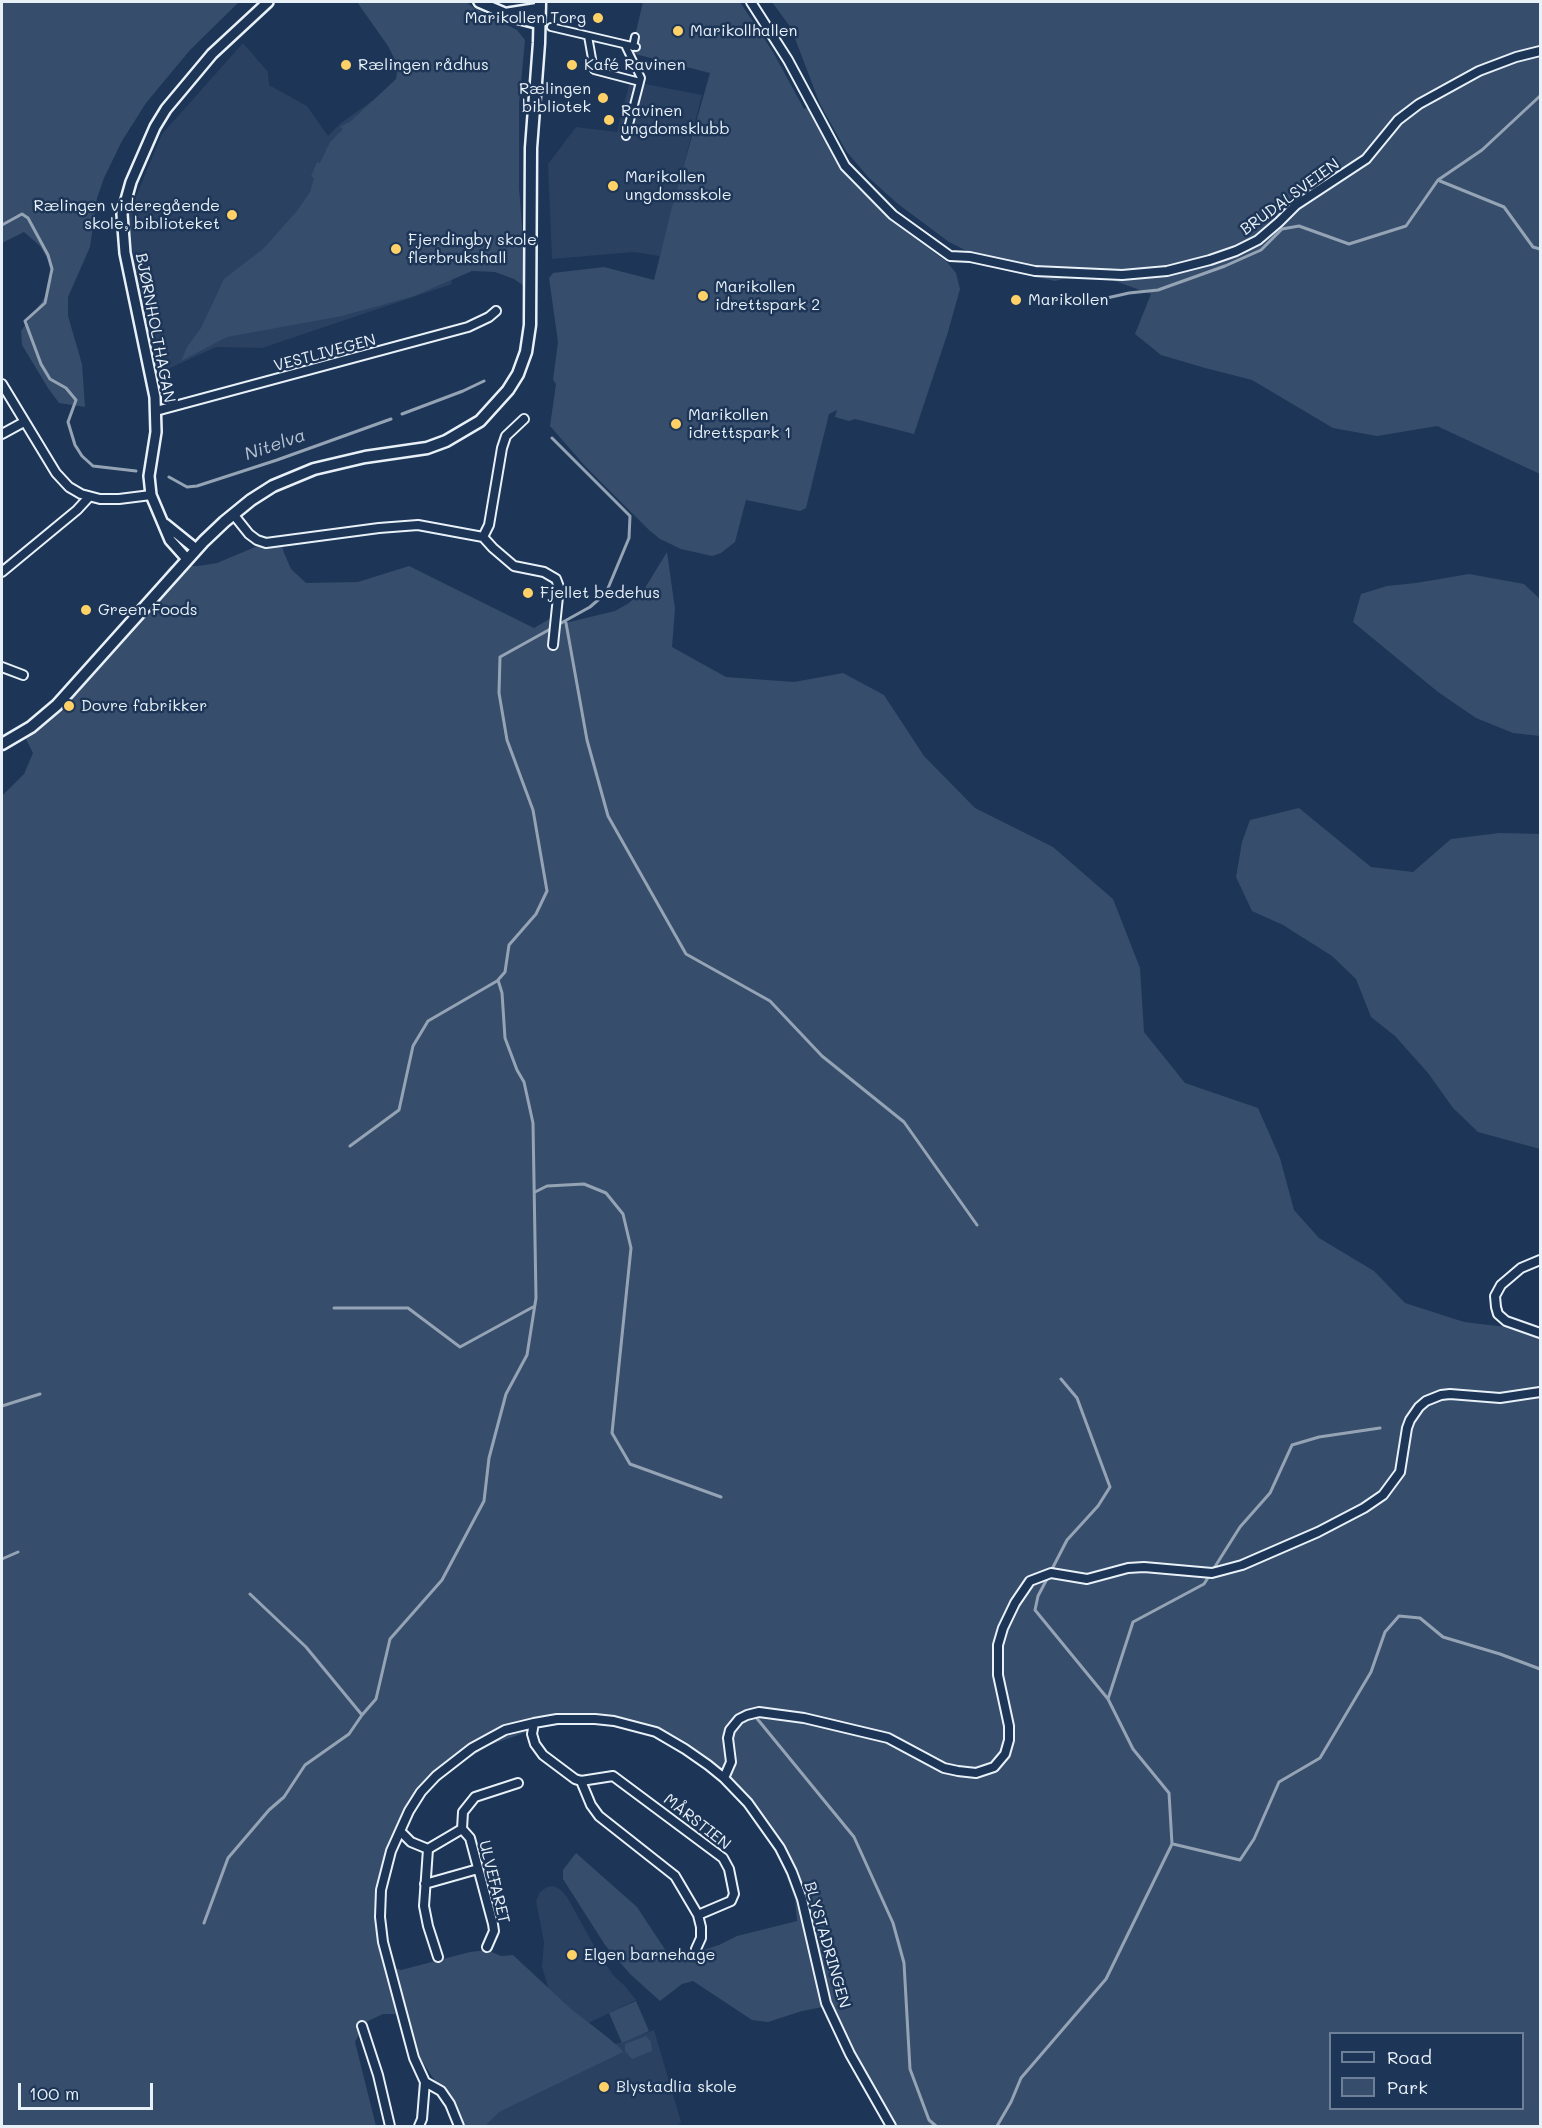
<!DOCTYPE html>
<html>
<head>
<meta charset="utf-8">
<style>
	body { margin:0 }
	#map { position:relative; width:1542px; height:2128px; overflow:hidden; background:#1d3557; font-family:Mali,sans-serif }
	canvas { display:block }
	.frame { position:absolute; inset:0; border:3px solid #e8f1f8; pointer-events:none }
	.legend { position:absolute; left:1329px; top:2032px; width:195px; height:78px; box-sizing:border-box; background:#1d3557; border:2px solid #6e8097; margin:0; padding:8px 10px; list-style:none; font-size:18px; color:#e8f1f8 }
	.legend li { display:flex; align-items:center; gap:12px; height:30px }
	.legend b { width:30px; border:2px solid #6e8097 }
	.scale { position:absolute; left:18px; top:2083px; width:135px; height:27px; box-sizing:border-box; border:3px solid #e8f1f8; border-top:0; padding-left:8px; font-size:18px; line-height:21px; white-space:nowrap; color:#e8f1f8; -webkit-text-stroke:4px #1d3557; paint-order:stroke }
</style>
</head>
<body>
<div id="map">
<canvas width="1542" height="2128"></canvas>
<div class="frame"></div>
<ul class="legend">
<li><b style="height:8px;background:#1d3557"></b>Road</li>
<li><b style="height:16px;background:#374d6c"></b>Park</li>
</ul>
<div class="scale">100 m</div>
</div>
<script>
const ctx = document.querySelector('canvas').getContext('2d');
ctx.lineJoin = 'round';
function paint(path, color) {
  ctx.fillStyle = color;
  ctx.fill(path, 'evenodd');
}
function toPath(rows) {
  const path = new Path2D();
  for (const r of rows) {
    path.moveTo(r[0], r[1]);
    for (let i = 2; i < r.length; i += 2) path.lineTo(r[i], r[i + 1]);
  }
  return path;
}
function stroke(path, color, width, dash) {
  ctx.strokeStyle = color;
  ctx.lineWidth = width;
  ctx.lineCap = dash ? 'butt' : 'round';
  ctx.setLineDash(dash || []);
  ctx.stroke(path);
}
function drawText(font, color, halo, rows, align = 'center') {
  ctx.font = font + ' Mali,sans-serif';
  ctx.lineWidth = 5;
  ctx.setLineDash([]);
  ctx.textBaseline = 'middle';
  ctx.strokeStyle = halo;
  ctx.fillStyle = color;
  for (const [text, x, y, turn = 0] of rows) {
    ctx.save();
    ctx.translate(x, y);
    ctx.rotate((+turn || 0) * Math.PI / 180);
    ctx.textAlign = isNaN(turn) ? turn : align;
    if (halo) ctx.strokeText(text, 0, 0);
    ctx.fillText(text, 0, 0);
    ctx.restore();
  }
}
paint(toPath([
	[243,43,268,72,269,85,307,106,328,136,341,123,372,101,425,137,452,284,262,348,216,347,157,374,136,273,130,233,130,211,162,134],
	[630,81,702,95,660,256,634,252,552,259,548,164,576,127,617,132],
	[554,1886,561,1890,567,1897,593,1944,613,1975,625,1986,636,2000,574,2030,551,1996,542,1967,544,1942,536,1901,540,1892,547,1887],
	[654,2030,681,2122,678,2126,486,2126,480,2107,616,2044]
]), '#2a4162');
paint(toPath([
	[2,2,239,2,190,50,146,103,122,141,104,178,97,198,90,247,68,297,68,316,82,364,85,407,59,403,48,388,22,345,21,331,45,297,53,274,49,261,40,246,24,232,2,243],
	[357,2,466,2,474,8,517,30,525,40,519,104,519,188,527,288,514,279,495,272,472,271,414,296,342,316,227,337,181,361,187,347,201,328,224,279,263,249,297,211,310,192,314,178,311,176,317,162,320,163,330,142,343,129,340,127,351,121,396,79,398,66,388,46],
	[643,2,740,2,773,52,804,109,808,107,848,178,890,220,947,262,956,273,960,289,948,332,914,434,855,419,849,421,835,417,837,410,829,414,806,508,800,511,746,500,735,542,721,553,712,556,681,549,660,539,649,530,585,466,550,426,556,384,553,380,558,342,549,278,553,273,604,267,654,280,672,207,710,73,631,53],
	[772,2,1540,2,1540,474,1437,426,1377,436,1333,428,1252,380,1205,368,1161,355,1135,334,1151,294,1090,272,1055,281,1007,271,949,242,898,204,869,178,846,151,820,104,791,28],
	[272,540,281,541,284,553,291,569,306,583,358,582,409,566,534,628,551,618,565,623,615,611,629,603,645,588,667,552,675,609,672,647,726,677,794,682,843,673,884,695,924,756,975,808,1053,847,1113,899,1140,968,1144,1032,1185,1083,1258,1108,1280,1158,1294,1210,1319,1238,1374,1271,1405,1303,1464,1322,1523,1329,1540,1334,1540,2126,891,2126,858,2059,831,2010,823,2007,802,2011,768,2022,752,2020,693,1981,682,1984,660,2001,630,1974,605,1945,563,1879,563,1870,576,1853,637,1907,668,1954,678,1958,719,1945,737,1936,797,1921,795,1899,783,1867,756,1819,734,1794,696,1759,664,1740,617,1723,558,1721,490,1745,446,1772,431,1788,406,1822,383,1868,377,1894,375,1918,390,1967,401,1970,470,1952,487,1950,501,1956,513,1955,571,2009,606,2036,620,2048,623,2052,499,2112,487,2124,487,2126,461,2126,439,2087,418,2055,404,2024,395,2014,383,2014,366,2022,355,2042,376,2126,2,2126,2,796,24,774,33,753,21,729,72,687,95,654,150,593,170,566,198,566,217,563],
	[1330,2034,1522,2034,1522,2108,1330,2108],
	[1469,574,1524,584,1540,599,1540,736,1513,733,1476,718,1438,692,1353,622,1361,594,1387,586,1416,583],
	[1299,808,1371,867,1413,872,1451,839,1499,833,1540,834,1540,1149,1478,1132,1453,1108,1428,1073,1395,1036,1371,1017,1356,979,1332,956,1283,925,1252,911,1236,877,1242,842,1250,820],
	[636,2001,649,2031,622,2043,609,2013],
	[646,2036,651,2042,652,2051,632,2059,625,2051,625,2044]
]), '#374d6c');
stroke(toPath([
	[1440,181,1504,207,1533,247,1540,249],
	[2,225,22,214,28,218,48,255,52,269,45,303,25,321,41,364,50,379,66,388,76,400,68,422,75,445,82,456,93,466,136,471],
	[1098,300,1129,293,1158,290,1225,266,1261,250,1282,229,1299,226,1349,244,1406,226,1438,180,1482,150,1540,96],
	[402,414,463,391,484,381],
	[169,477,187,487,197,486,277,460,391,419],
	[566,623,587,740,608,816,686,954,770,1001,822,1056,904,1122,977,1225],
	[350,1146,399,1110,413,1046,428,1021,497,981],
	[535,1192,547,1186,584,1184,606,1193,623,1214,631,1248,612,1433,630,1464,721,1497],
	[334,1308,408,1308,460,1347,533,1307],
	[2,1406,40,1394],
	[2,1559,18,1552],
	[1051,1571,1067,1540,1098,1506,1110,1487,1077,1398,1061,1379],
	[250,1594,306,1647,362,1715],
	[1108,1699,1133,1622,1204,1584,1240,1527,1270,1493,1292,1445,1319,1437,1380,1428],
	[750,1710,854,1837,893,1923,904,1963,910,2069,929,2120,936,2126],
	[1173,1844,1240,1860,1254,1839,1279,1782,1320,1758,1371,1672,1385,1632,1399,1616,1420,1618,1443,1637,1500,1654,1540,1669],
	[204,1923,228,1858,269,1810,284,1797,305,1765,349,1734,362,1715,376,1699,390,1639,442,1580,484,1501,489,1458,506,1394,527,1355,536,1298,533,1123,524,1082,517,1070,505,1038,502,993,498,980,505,972,509,945,536,914,547,891,533,810,507,740,499,693,500,657,590,607,606,593,629,538,630,516,552,438],
	[997,2126,1011,2102,1021,2078,1106,1979,1172,1844,1169,1793,1133,1749,1108,1699,1035,1610,1038,1596,1048,1577]
]), '#95a4b5', 3);
const pedestrian = toPath([
	[551,27,636,47],
	[588,36,594,70,640,82],
	[625,45,641,78,626,136],
	[633,47,635,37]
]);
const minor = toPath([
	[751,2,788,60,845,166,893,215,950,256,970,257,1035,271,1122,275,1167,271,1210,260,1236,251,1258,240,1279,222,1296,205,1366,159,1398,120,1419,104,1479,71,1516,57,1540,51],
	[2,384,56,473,69,487,81,494,100,499,119,499,151,495],
	[156,411,468,327,489,317,496,311],
	[2,434,24,422],
	[233,514,249,534,257,540,266,543,379,528,418,525,483,537],
	[483,537,493,548,514,566,544,572,556,579,559,587,553,645],
	[483,537,489,525,502,448,506,436,524,419],
	[2,572,77,510,89,497],
	[2,667,23,675],
	[1540,1260,1521,1268,1501,1285,1495,1296,1496,1307,1498,1314,1506,1321,1540,1333],
	[534,1723,532,1734,535,1744,543,1755,575,1779,581,1781,613,1776,723,1858,729,1869,734,1894,731,1901,698,1915],
	[724,1778,731,1762,728,1738,730,1730,739,1719,747,1715,759,1712,804,1718,888,1738,944,1768,958,1771,976,1773,994,1767,1005,1754,1009,1740,1009,1726,998,1675,998,1645,1003,1628,1015,1603,1030,1581,1051,1573,1087,1579,1128,1568,1144,1567,1212,1573,1242,1565,1318,1532,1364,1508,1383,1495,1400,1472,1407,1428,1410,1420,1419,1407,1426,1401,1441,1395,1450,1394,1500,1398,1540,1392],
	[581,1781,591,1805,599,1816,675,1876,698,1915,701,1927,701,1938,696,1949],
	[462,1829,463,1812,475,1797,518,1783],
	[400,1831,411,1842,428,1849],
	[425,1884,478,1869],
	[438,1957,428,1926,424,1906,428,1849,462,1829,470,1838,493,1924,494,1931,487,1947],
	[362,2026,378,2075,390,2126],
	[425,2082,441,2091,450,2104,459,2126],
	[419,2126,422,2119,425,2082,414,2058,383,1942,380,1917,381,1890,391,1851,409,1811,421,1792,436,1776,472,1748,505,1730,534,1723,557,1719,595,1719,614,1721,656,1732,685,1749,708,1765,724,1778,748,1803,780,1848,792,1872,802,1899,826,2003,850,2054,891,2126]
]);
const tertiary = toPath([
	[479,2,516,18,540,24],
	[508,13,540,8],
	[165,524,196,549],
	[187,559,170,540,151,495,149,476,156,432,155,397,125,253,122,214,131,182,155,127,166,109,212,54,268,2]
]);
const secondary = toPath([
	[2,744,31,727,57,705,204,541,224,522,251,500,273,486,314,469,365,457,427,448,446,441,480,421,508,390,518,374,526,352,530,325,531,148,539,43,540,2]
]);
stroke(pedestrian, '#e8f1f8', 10);
stroke(minor, '#e8f1f8', 12);
stroke(tertiary, '#e8f1f8', 14);
stroke(secondary, '#e8f1f8', 15);
stroke(pedestrian, '#1d3557', 6);
stroke(minor, '#1d3557', 8);
stroke(tertiary, '#1d3557', 9);
stroke(secondary, '#1d3557', 10);
for (const [x, y, r, color] of [
	[598,18,6,"#ffd166"],
	[678,31,6,"#ffd166"],
	[346,65,6,"#ffd166"],
	[572,65,6,"#ffd166"],
	[603,98,6,"#ffd166"],
	[609,120,6,"#ffd166"],
	[613,186,6,"#ffd166"],
	[232,215,6,"#ffd166"],
	[396,249,6,"#ffd166"],
	[703,296,6,"#ffd166"],
	[1016,300,6,"#ffd166"],
	[676,424,6,"#ffd166"],
	[528,593,6,"#ffd166"],
	[86,610,6,"#ffd166"],
	[69,706,6,"#ffd166"],
	[572,1955,6,"#ffd166"],
	[604,2087,6,"#ffd166"]
]) {
  const dot = new Path2D();
  dot.arc(x, y, r, 0, 2 * Math.PI);
  ctx.fillStyle = color;
  ctx.fill(dot);
  stroke(dot, '#1d3557', 2);
}
drawText('16px', '#e8f1f8', '#1d3557', [
	["Marikollen Torg",586,18,"right"],
	["Marikollhallen",690,31],
	["Rælingen rådhus",358,65],
	["Kafé Ravinen",584,65],
	["Rælingen",591,89,"right"],
	["bibliotek",591,107,"right"],
	["Ravinen",621,111],
	["ungdomsklubb",621,129],
	["Marikollen",625,177],
	["ungdomsskole",625,195],
	["Rælingen videregående",220,206,"right"],
	["skole, biblioteket",220,224,"right"],
	["Fjerdingby skole",408,240],
	["flerbrukshall",408,258],
	["Marikollen",715,287],
	["idrettspark 2",715,305],
	["Marikollen",1028,300],
	["Marikollen",688,415],
	["idrettspark 1",688,433],
	["Fjellet bedehus",540,593],
	["Green Foods",98,610],
	["Dovre fabrikker",81,706],
	["Elgen barnehage",584,1955],
	["Blystadlia skole",616,2087]
], 'left');
drawText('16px', '#e8f1f8', '#1d3557', [
	["BRUDALSVEIEN",1290,197,-36],
	["BJØRNHOLTHAGAN",155,328,79],
	["VESTLIVEGEN",325,353,-15],
	["MÅRSTIEN",697,1822,38],
	["ULVEFARET",494,1882,76],
	["BLYSTADRINGEN",827,1945,74]
]);
drawText('italic 18px', '#b7c4d1', '#1d3557', [
	["Nitelva",275,445,-19]
]);
</script>
</body>
</html>
